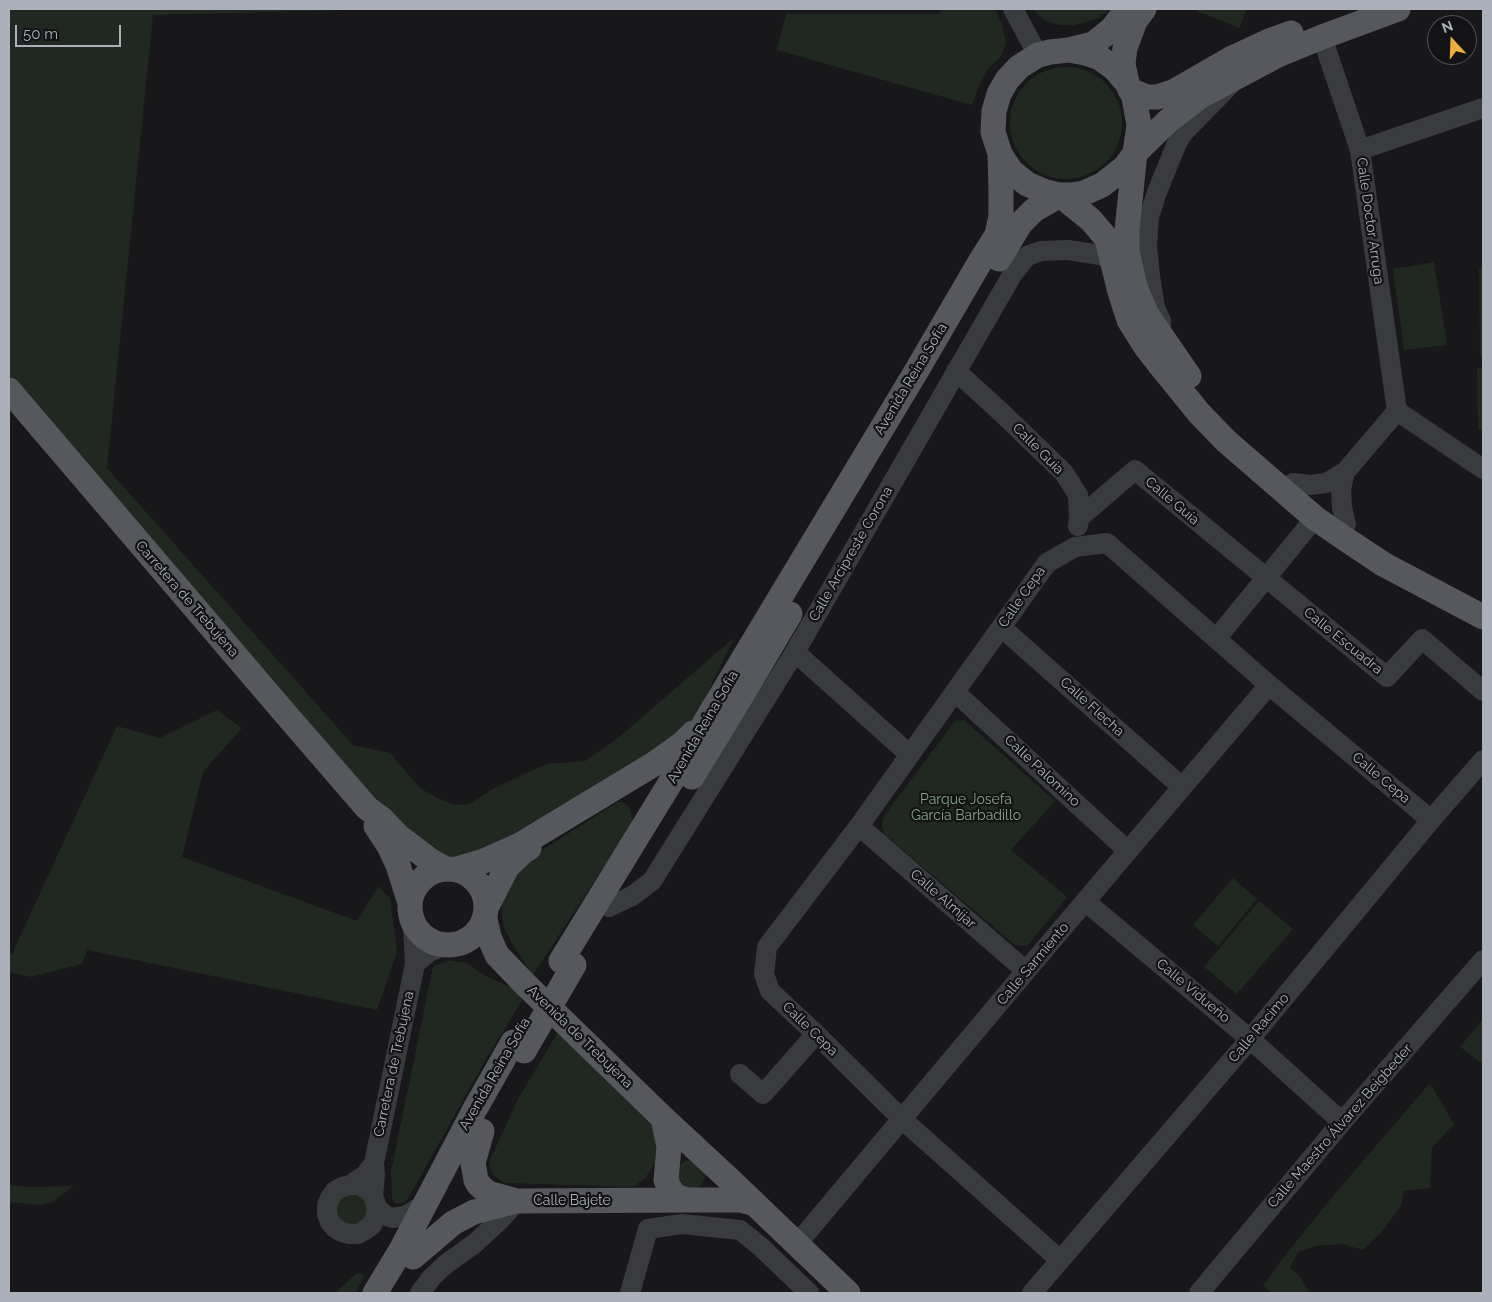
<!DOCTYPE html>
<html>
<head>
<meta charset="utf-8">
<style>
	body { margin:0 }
	#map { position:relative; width:1492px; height:1302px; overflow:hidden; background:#18181a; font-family:Raleway,sans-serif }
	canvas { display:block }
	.frame { position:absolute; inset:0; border:10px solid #abb0ba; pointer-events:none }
	.north { position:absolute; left:1427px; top:15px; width:50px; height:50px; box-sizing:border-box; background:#131315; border:1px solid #505257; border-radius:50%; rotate:340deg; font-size:14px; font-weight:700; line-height:20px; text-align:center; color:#abb0ba }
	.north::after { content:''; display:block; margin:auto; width:18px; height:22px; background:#edaf3e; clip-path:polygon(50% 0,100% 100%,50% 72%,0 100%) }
	.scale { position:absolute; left:15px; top:25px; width:106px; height:22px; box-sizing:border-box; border:2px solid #abb0ba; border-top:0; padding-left:6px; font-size:15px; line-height:18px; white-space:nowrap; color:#abb0ba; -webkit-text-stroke:4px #131315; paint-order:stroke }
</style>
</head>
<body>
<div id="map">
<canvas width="1492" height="1302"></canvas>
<div class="frame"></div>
<div class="north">N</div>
<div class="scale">50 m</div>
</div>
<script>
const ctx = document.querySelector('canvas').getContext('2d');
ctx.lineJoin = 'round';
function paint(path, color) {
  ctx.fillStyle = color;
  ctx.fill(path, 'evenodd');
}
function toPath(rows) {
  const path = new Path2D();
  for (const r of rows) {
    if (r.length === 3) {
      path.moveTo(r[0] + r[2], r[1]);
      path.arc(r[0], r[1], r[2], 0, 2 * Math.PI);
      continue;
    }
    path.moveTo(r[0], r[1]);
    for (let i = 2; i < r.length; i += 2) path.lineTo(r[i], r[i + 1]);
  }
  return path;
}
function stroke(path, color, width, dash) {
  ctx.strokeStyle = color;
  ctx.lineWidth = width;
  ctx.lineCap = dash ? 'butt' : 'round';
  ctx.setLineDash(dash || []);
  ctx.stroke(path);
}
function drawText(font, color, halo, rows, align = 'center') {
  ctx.font = font + ' Raleway,sans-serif';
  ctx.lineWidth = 4.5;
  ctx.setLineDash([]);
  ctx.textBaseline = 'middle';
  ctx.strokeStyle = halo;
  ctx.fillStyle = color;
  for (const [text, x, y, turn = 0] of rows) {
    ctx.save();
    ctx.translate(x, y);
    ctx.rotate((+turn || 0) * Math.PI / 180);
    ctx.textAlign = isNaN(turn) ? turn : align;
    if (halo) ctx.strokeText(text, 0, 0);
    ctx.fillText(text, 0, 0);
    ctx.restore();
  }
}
paint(toPath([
	[9,9,383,9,153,15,107,468,353,745,390,753,420,788,437,798,455,805,469,804,493,789,526,773,547,764,585,761,619,737,734,638,697,715,656,758,555,821,454,861,425,858,9,393],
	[941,9,995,9,1002,25,1006,42,1001,57,988,69,979,86,972,105,777,50,786,14,940,14],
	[1034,9,1112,9,1096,19,1075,25,1060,25,1046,21,1036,13],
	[1198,9,1247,9,1239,28,1197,11],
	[1066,123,56],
	[1434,262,1447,345,1404,350,1393,269],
	[1479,268,1483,268,1483,356,1480,356],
	[1477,368,1483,368,1483,430,1478,430],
	[217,710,242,728,203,772,182,857,357,921,378,886,390,898,397,952,377,1010,87,950,82,964,31,977,9,972,9,954,12,954,117,726,160,738],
	[964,720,1055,801,1011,850,1067,897,1028,945,1021,946,1015,945,884,834,882,824,884,816,955,721],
	[618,802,625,803,629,807,633,819,628,830,533,975,513,945,504,928,502,914,503,894,517,866],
	[1233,878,1257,899,1218,946,1193,925],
	[1259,901,1293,929,1237,994,1204,967],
	[448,960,467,963,484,975,526,994,485,1061,406,1202,396,1204,392,1198,391,1171,433,967],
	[1483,1019,1483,1064,1460,1047],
	[558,1032,649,1120,656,1132,658,1144,655,1163,645,1178,633,1187,504,1183,492,1174,489,1162,518,1099],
	[1430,1083,1454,1124,1432,1148,1430,1188,1404,1191,1401,1206,1381,1233,1363,1250,1342,1244,1316,1246,1298,1252,1290,1267,1301,1278,1310,1293,1272,1293,1263,1286,1282,1259,1338,1190],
	[689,1160,694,1161,705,1172,705,1177,701,1186,692,1190,679,1185,677,1168,684,1161],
	[9,1185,32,1187,73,1186,53,1202,41,1205,9,1202],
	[347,1192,365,1196,370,1214,356,1227,337,1220,336,1200],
	[358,1272,365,1276,355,1293,335,1293]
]), '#202821');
stroke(toPath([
	[1013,9,1038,55],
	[1322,37,1360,150,1397,411],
	[1360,150,1483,108],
	[1161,326,1161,321,1155,308,1150,276,1147,246,1149,217,1157,192,1177,143,1183,133,1230,85],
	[956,371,1002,413,1064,473,1078,495,1079,518,1078,526],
	[1397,411,1483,469],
	[1345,472,1341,489,1342,507,1346,524],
	[1293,483,1310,485,1326,483,1345,472,1397,411],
	[1079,518,1135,470,1387,677,1422,639,1483,691],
	[1001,627,1182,787],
	[1216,639,1315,518],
	[795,652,910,755],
	[955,692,1128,851],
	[859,826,1026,971],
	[1086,902,1250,1039,1342,1122],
	[609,907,632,896,652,881,795,652,1012,275,1027,256,1041,251,1068,250,1100,255,1113,260],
	[415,964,429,952,445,945],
	[740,1074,763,1094,816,1034],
	[350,1185,358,1185,365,1188,372,1194,375,1201,377,1210,375,1218,372,1225,365,1230,358,1234,350,1234,342,1232,335,1228,330,1222,327,1214,327,1205,330,1198,335,1191,342,1187,350,1185,365,1175,374,1163],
	[373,1196,375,1175,374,1163,415,964,413,925],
	[376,1207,385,1215,392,1218,405,1216,425,1204],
	[797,1244,1026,971,1269,685],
	[1060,1260,903,1120,816,1034,770,991,764,974,767,947,859,826,1047,563,1075,547,1107,543,1269,685,1431,820],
	[420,1293,432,1277,446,1264,474,1244,499,1221,517,1201],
	[630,1293,648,1229,682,1224,740,1230,761,1247,809,1293],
	[1032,1293,1250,1039,1431,820,1483,760],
	[1199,1293,1342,1122,1483,960]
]), '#393b3f', 20);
stroke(toPath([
	[1127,83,1123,64,1125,48,1135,21,1144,9],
	[1130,90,1147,97,1157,97,1173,92,1232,58,1269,41,1291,33],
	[1135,153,1127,230,1127,252,1135,287,1147,315,1189,376],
	[1135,153,1168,121,1199,97,1278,55,1322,37,1398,9],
	[1000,154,1011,171,1027,184,1046,192,1060,195,1071,195,1084,193,1102,185,1125,167,1135,153,1139,125,1134,97,1127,83,1114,68,1100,58,1085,53,1069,50],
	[1060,195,1091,220,1107,239,1120,292,1129,320,1146,347,1160,365,1199,413,1226,441,1315,518,1344,538,1383,564,1483,617],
	[999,259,1020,224,1034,210,1060,195],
	[9,390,283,711,367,808,382,819,398,836,431,861,444,868],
	[692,777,742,695,790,614],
	[376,826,389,846,398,865,409,900],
	[448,907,38],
	[457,869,484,861,520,845,654,764,682,744,693,733],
	[487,906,507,867,524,851,529,848],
	[485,919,489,937,497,955,525,984,663,1118,732,1182,848,1293],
	[561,961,675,775,707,719,917,370,980,262,997,235,1001,216,1001,191,1000,154,993,132,994,111,999,94,1007,80,1019,67,1038,55,1050,52,1069,50,1093,44,1112,29,1127,9],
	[663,1118,669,1147,666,1180,669,1187,673,1194,680,1198,688,1200,740,1200,755,1204],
	[482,1131,473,1163,476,1180,479,1185,488,1193,517,1201],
	[413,1257,453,1223,474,1212,517,1201,688,1200],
	[375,1293,401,1250,475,1109,513,1042]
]), '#56585e', 25);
stroke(toPath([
	[524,1051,574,965]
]), '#56585e', 25);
drawText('14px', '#abb0ba', '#131315', [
	["Calle Doctor Arruga",1370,221,82],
	["Avenida Reina Sofía",911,379,-59],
	["Calle Guia",1038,449,45],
	["Calle Guía",1172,501,40],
	["Calle Arcipreste Corona",851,554,-60],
	["Calle Cepa",1022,597,-55],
	["Carretera de Trebujena",187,599,49],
	["Calle Escuadra",1343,641,39],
	["Calle Flecha",1092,707,42],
	["Avenida Reina Sofía",703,727,-60],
	["Calle Palomino",1042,771,43],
	["Calle Cepa",1381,778,40],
	["Calle Almijar",943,899,41],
	["Calle Sarmiento",1033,964,-50],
	["Calle Vidueño",1193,991,40],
	["Calle Racimo",1259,1028,-50],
	["Calle Cepa",810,1029,44],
	["Avenida de Trebujena",580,1037,44],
	["Carretera de Trebujena",394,1064,-78],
	["Avenida Reina Sofía",495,1074,-60],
	["Calle Maestro Álvarez Beigbeder",1340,1126,-49],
	["Calle Bajete",572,1201]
]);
drawText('14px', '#83a484', '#131315', [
	["Parque Josefa",966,800],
	["García Barbadillo",966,816]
]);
</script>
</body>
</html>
